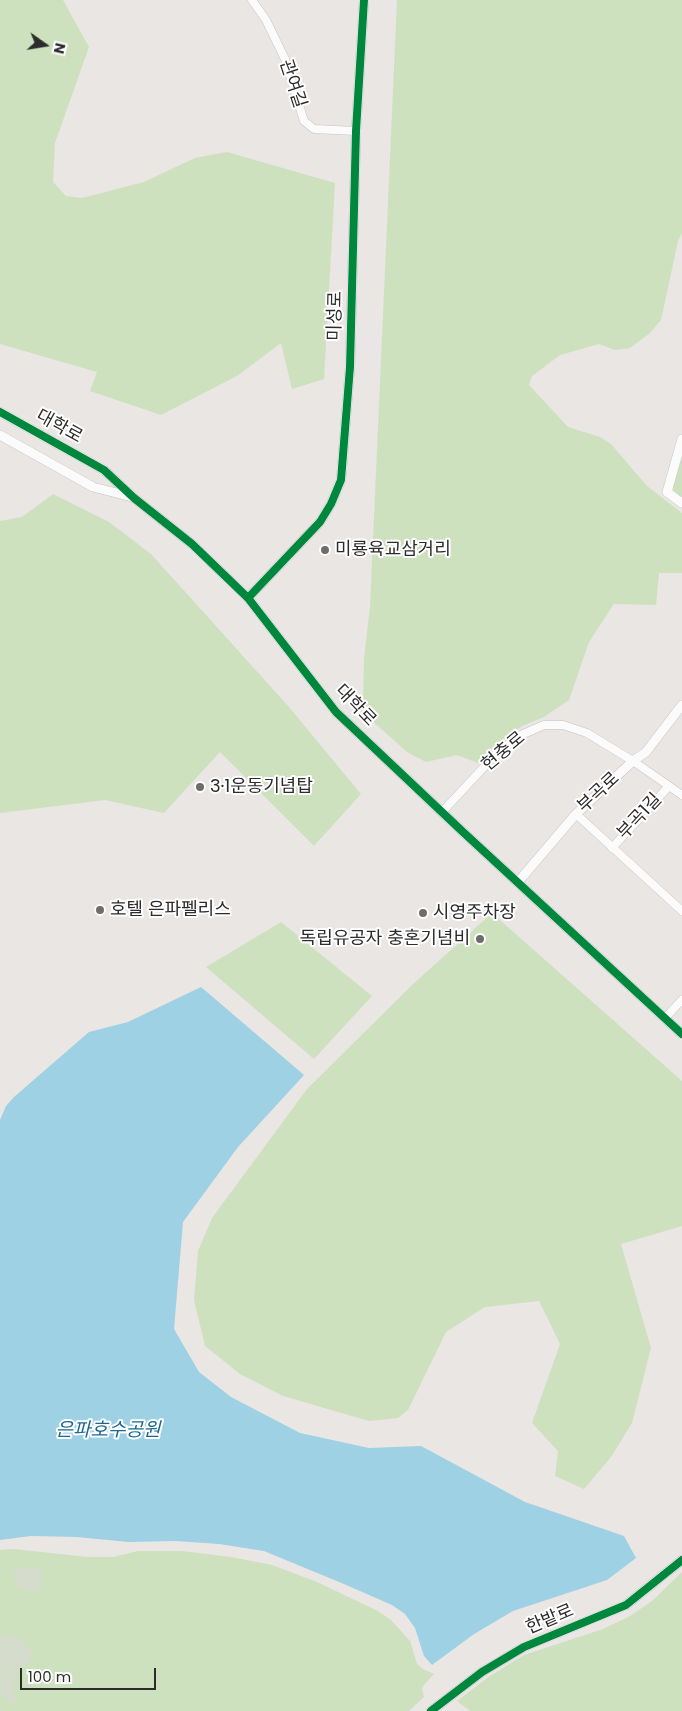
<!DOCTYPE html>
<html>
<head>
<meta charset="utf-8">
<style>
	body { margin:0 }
	#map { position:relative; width:682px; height:1711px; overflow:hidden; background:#e9e6e3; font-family:Poppins,sans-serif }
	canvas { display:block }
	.north { position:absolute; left:20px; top:20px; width:50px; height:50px; -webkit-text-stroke:4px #fff; paint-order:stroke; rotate:103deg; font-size:14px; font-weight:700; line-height:20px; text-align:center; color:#2c2c2c }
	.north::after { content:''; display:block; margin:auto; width:18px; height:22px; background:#2c2c2c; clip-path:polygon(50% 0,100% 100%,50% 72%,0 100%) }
	.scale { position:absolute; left:20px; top:1668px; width:136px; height:22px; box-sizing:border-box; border:2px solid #2c2c2c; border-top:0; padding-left:6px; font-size:15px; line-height:18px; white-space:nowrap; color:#2c2c2c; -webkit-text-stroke:4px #fff; paint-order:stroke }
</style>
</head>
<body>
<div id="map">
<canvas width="682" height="1711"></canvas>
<div class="north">N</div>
<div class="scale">100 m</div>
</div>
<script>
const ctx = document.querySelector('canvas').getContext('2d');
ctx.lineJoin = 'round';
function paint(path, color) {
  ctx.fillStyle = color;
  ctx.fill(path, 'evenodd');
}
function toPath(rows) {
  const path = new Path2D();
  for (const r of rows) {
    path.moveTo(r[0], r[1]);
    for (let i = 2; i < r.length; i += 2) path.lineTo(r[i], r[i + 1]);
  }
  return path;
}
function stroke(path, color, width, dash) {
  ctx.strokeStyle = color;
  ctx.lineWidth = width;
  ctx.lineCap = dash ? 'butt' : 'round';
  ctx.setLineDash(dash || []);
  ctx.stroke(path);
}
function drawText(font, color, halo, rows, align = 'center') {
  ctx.font = font + ' Poppins,"Noto Sans KR",sans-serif';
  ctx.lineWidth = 4;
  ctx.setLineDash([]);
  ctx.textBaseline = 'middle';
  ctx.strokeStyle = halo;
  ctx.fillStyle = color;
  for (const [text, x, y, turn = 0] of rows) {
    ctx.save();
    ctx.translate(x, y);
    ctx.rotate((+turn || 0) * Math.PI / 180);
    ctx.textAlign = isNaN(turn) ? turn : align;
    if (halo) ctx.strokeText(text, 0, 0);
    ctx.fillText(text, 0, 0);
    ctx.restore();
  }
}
paint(toPath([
	[0,0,63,0,89,47,55,143,53,182,66,196,82,198,144,182,195,158,227,152,335,183,324,379,292,389,281,343,237,376,161,415,90,391,97,372,0,344],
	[397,0,682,0,682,233,678,241,661,320,650,333,630,348,615,350,599,344,560,355,532,376,529,385,568,427,600,437,611,444,647,486,682,513,682,573,659,573,656,605,614,604,589,642,569,700,544,717,522,726,495,745,478,763,457,755,426,762,407,752,369,718,363,701,364,658,370,607],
	[682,444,682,499,674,492,672,482],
	[53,494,109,522,151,554,289,707,361,794,314,846,220,752,164,813,105,800,0,813,0,521,22,517],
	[492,913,682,1081,682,1226,621,1244,651,1348,632,1423,611,1457,584,1489,555,1476,558,1451,532,1423,560,1344,539,1301,485,1307,446,1332,408,1410,398,1418,369,1421,283,1396,240,1374,205,1346,194,1300,198,1251,212,1218,307,1089,412,985],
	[281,922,372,996,314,1059,206,967],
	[13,1549,88,1557,113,1557,138,1551,182,1551,231,1557,272,1565,317,1582,378,1611,391,1620,410,1641,417,1664,423,1669,434,1674,424,1685,422,1689,424,1697,409,1711,0,1711,0,1550],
	[682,1572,682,1711,470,1711,457,1701,487,1678,524,1655,603,1629,630,1616,652,1601]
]), '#cde1bf');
paint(toPath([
	[21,1568,39,1568,42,1570,40,1590,35,1592,21,1589,16,1585,14,1574,15,1570],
	[5,1634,21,1638,25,1647,32,1650,33,1655,28,1663,20,1667,16,1673,13,1692,18,1703,15,1704,6,1701,1,1695,0,1636]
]), '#d6dccc');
paint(toPath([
	[201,987,304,1075,238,1147,183,1222,174,1329,199,1372,231,1397,300,1433,369,1448,421,1446,525,1502,624,1536,636,1558,607,1580,513,1611,474,1634,432,1665,424,1656,415,1628,405,1614,392,1605,344,1584,264,1551,219,1544,176,1541,128,1542,77,1537,31,1536,0,1540,0,1120,6,1106,14,1097,89,1032,128,1022]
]), '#9dd1e3');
const minor = toPath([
	[252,0,266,20,285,59,304,121,314,129,356,131],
	[442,812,498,752,521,735,544,725,563,725,587,733,633,761,682,795],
	[576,814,682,911],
	[612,848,669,786],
	[665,1018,682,1000]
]);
const tertiary = toPath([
	[0,412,104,470,134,498,192,544,248,598,336,712,463,832,682,1034],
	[0,435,93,487,132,497],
	[682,439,667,492,682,503],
	[248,598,320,522,331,504,341,480,350,367,356,131,364,0],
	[518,882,576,814,633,761,646,752,682,705],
	[431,1711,482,1672,524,1647,626,1605,682,1560]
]);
stroke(minor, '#c6c4c5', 9);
stroke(tertiary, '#c6c4c5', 10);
stroke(minor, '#fcfbfb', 8);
stroke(tertiary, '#fcfbfb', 9);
stroke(toPath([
	[0,412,104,470,134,498,192,544,248,598,336,712,463,832,682,1034],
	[248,598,320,522,331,504,341,480,350,367,356,131,364,0],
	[431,1711,482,1672,524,1647,626,1605,682,1560]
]), '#00873e', 8);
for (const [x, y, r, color] of [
	[325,550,5,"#6e6d6c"],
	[200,787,5,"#6e6d6c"],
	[100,910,5,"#6e6d6c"],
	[423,913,5,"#6e6d6c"],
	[480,939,5,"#6e6d6c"]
]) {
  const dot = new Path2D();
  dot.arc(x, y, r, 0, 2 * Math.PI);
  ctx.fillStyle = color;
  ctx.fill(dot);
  stroke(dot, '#fff', 2);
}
drawText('18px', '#2c2c2c', '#fff', [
	["관여길",292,84,72],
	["미성로",336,316,-89],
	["대학로",59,427,29],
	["대학로",355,706,46],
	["현충로",504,752,-40],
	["부곡로",599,793,-43],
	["부곡1길",640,817,-47],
	["한밭로",550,1620,-23]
]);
drawText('18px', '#2c2c2c', '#fff', [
	["미룡육교삼거리",335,550],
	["3·1운동기념탑",210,787],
	["호텔 은파펠리스",110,910],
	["시영주차장",433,913],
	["독립유공자 충혼기념비",470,939,"right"]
], 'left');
drawText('italic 19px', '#1b6891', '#fff', [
	["은파호수공원",108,1431]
]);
</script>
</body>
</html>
